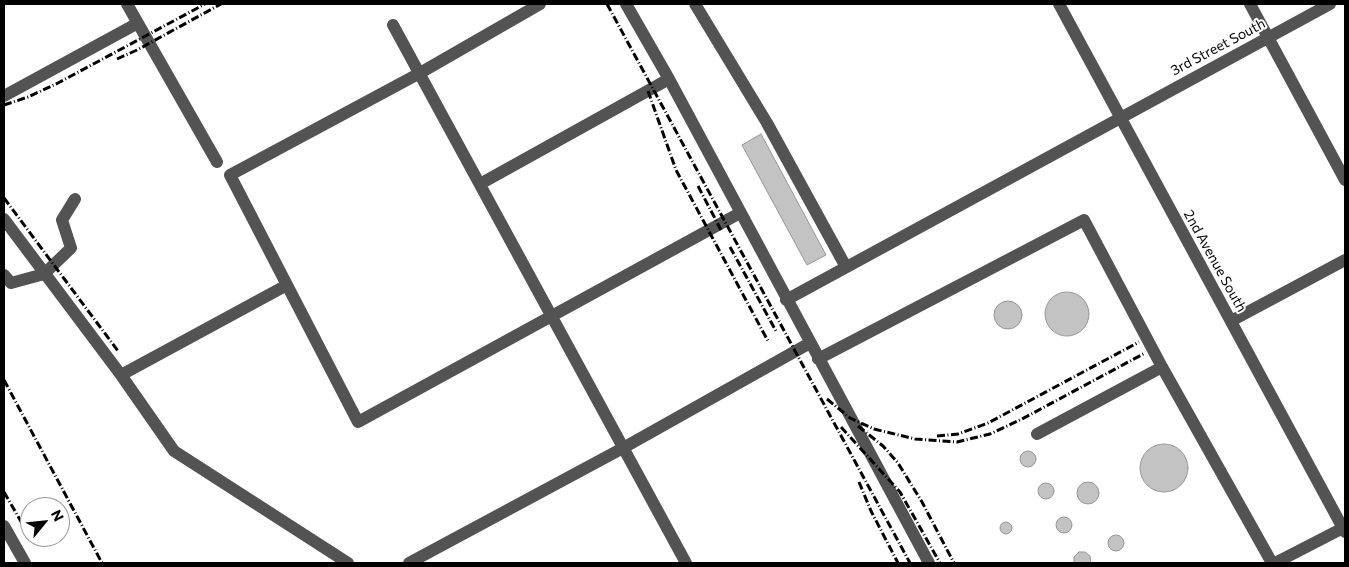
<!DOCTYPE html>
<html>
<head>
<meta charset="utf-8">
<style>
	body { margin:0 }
	#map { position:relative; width:1349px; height:567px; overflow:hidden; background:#fff; font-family:Commissioner,sans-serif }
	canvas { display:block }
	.frame { position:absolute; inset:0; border:5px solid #000; pointer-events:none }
	.north { position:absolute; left:20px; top:497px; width:50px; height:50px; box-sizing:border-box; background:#fff; border:1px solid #999; border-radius:50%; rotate:62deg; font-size:14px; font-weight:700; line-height:20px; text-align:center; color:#000 }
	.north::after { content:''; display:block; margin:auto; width:18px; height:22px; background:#000; clip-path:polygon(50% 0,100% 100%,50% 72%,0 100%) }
</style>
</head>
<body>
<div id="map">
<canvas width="1349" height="567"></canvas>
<div class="frame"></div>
<div class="north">N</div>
</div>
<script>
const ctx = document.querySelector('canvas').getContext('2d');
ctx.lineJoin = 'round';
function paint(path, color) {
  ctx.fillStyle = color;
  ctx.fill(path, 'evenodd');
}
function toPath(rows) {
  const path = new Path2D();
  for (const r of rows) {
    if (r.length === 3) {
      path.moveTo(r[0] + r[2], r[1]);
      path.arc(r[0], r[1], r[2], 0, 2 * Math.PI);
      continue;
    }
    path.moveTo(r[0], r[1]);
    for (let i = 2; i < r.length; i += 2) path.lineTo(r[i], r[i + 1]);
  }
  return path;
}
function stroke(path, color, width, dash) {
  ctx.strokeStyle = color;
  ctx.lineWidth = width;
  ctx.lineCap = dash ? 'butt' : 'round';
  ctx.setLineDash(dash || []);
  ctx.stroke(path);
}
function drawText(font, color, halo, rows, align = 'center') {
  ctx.font = font + ' Commissioner,sans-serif';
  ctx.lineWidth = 4;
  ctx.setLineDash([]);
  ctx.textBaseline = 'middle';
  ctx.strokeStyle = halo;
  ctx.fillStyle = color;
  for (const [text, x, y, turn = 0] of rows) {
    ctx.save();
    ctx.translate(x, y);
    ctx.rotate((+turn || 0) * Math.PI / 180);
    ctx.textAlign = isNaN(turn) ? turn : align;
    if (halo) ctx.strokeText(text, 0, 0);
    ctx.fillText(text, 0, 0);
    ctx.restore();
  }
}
const building = toPath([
	[761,134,826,255,807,265,742,145,761,134],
	[1067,314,22],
	[1008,315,14],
	[1164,468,24],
	[1028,459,8],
	[1088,493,11],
	[1046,491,8],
	[1064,525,8],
	[1006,528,6],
	[1116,543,8],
	[1079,552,1085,552,1090,556,1091,563,1074,563,1074,557,1079,552]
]);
paint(building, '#c3c3c3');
stroke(building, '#979797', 1);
stroke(toPath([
	[127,4,217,162],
	[540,4,420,73,230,175,358,422,740,213],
	[626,4,669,79,929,563],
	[695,4,767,123,846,267],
	[1059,4,1345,532],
	[1250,4,1345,180],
	[393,25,686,563],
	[4,96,138,23],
	[480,184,669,79],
	[4,219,121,375,174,451,348,563],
	[4,275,11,283,44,274,71,248,62,220,75,199],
	[786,300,1330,4],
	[1231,321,1345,260],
	[818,359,1084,220,1162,367,1272,563],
	[121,375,287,285],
	[1037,434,1162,367],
	[4,526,25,563],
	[409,563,623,448,810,343],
	[1275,563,1345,527]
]), '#535353', 12);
stroke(toPath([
	[607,4,910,563],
	[117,59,137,50,221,4],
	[648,91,676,170,768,341],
	[4,105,28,97,58,83,205,4],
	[698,186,721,230],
	[4,198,118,351],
	[730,247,776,331],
	[4,380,102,563],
	[827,399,850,418,874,429,915,439,957,442,990,434,1022,419,1145,353],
	[858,426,883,446,898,463,922,502,954,563],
	[841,427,900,492,940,563],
	[937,436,958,434,988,423,1139,342],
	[859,482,871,511,898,563],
	[4,492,23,525]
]), '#000', 3, [8, 2.5, 1, 2.5]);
drawText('14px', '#000', '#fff', [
	["3rd Street South",1218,47,-28],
	["2nd Avenue South",1215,261,61]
]);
</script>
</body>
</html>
